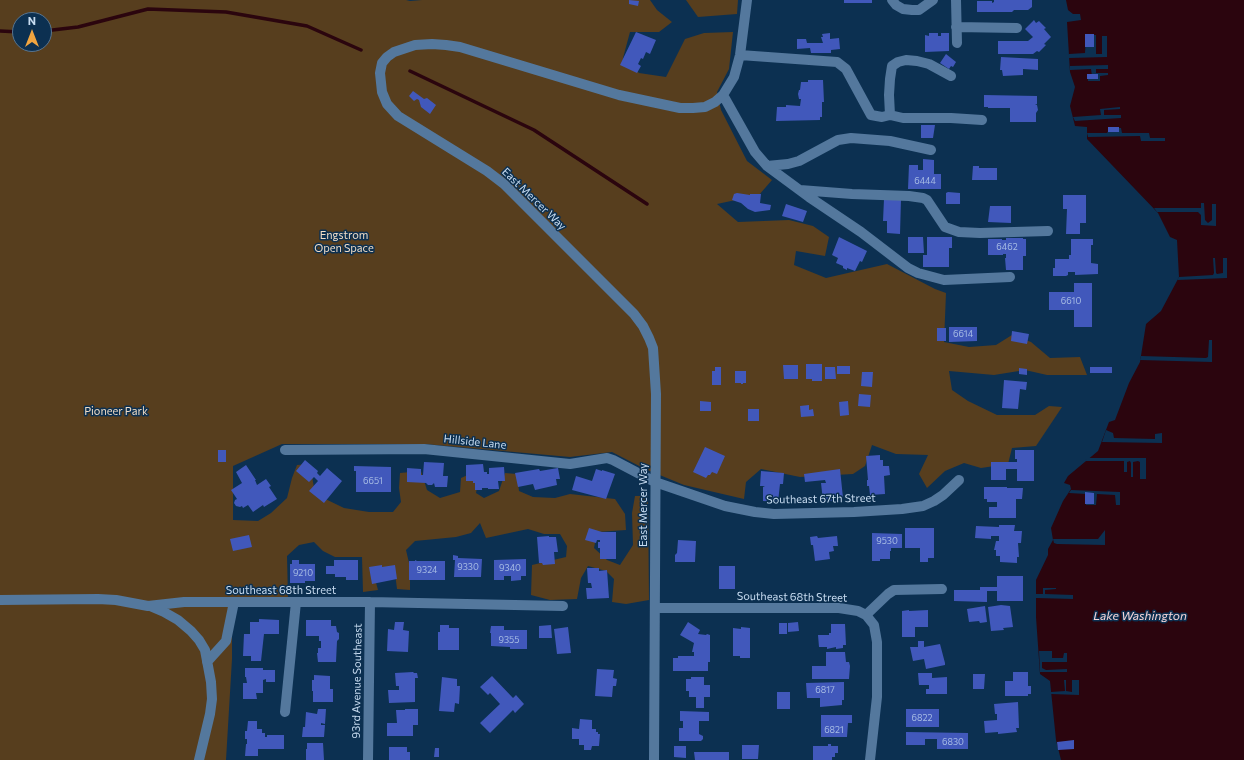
<!DOCTYPE html>
<html>
<head>
<meta charset="utf-8">
<style>
	body { margin:0 }
	#map { position:relative; width:1244px; height:760px; overflow:hidden; background:#0c3051; font-family:Commissioner,sans-serif }
	canvas { display:block }
	.north { position:absolute; left:12px; top:12px; width:40px; height:40px; box-sizing:border-box; background:#0c3051; border:1px solid #577591; border-radius:50%; rotate:0deg; font-size:11px; font-weight:700; line-height:16px; text-align:center; color:#c8dcf1 }
	.north::after { content:''; display:block; margin:auto; width:14px; height:18px; background:#f1a540; clip-path:polygon(50% 0,100% 100%,50% 72%,0 100%) }
</style>
</head>
<body>
<div id="map">
<canvas width="1244" height="760"></canvas>
<div class="north">N</div>
</div>
<script>
const ctx = document.querySelector('canvas').getContext('2d');
ctx.lineJoin = 'round';
function paint(path, color) {
  ctx.fillStyle = color;
  ctx.fill(path, 'evenodd');
}
function toPath(rows) {
  const path = new Path2D();
  for (const r of rows) {
    path.moveTo(r[0], r[1]);
    for (let i = 2; i < r.length; i += 2) path.lineTo(r[i], r[i + 1]);
  }
  return path;
}
function stroke(path, color, width, dash) {
  ctx.strokeStyle = color;
  ctx.lineWidth = width;
  ctx.lineCap = dash ? 'butt' : 'round';
  ctx.setLineDash(dash || []);
  ctx.stroke(path);
}
function drawText(font, color, halo, rows, align = 'center') {
  ctx.font = font + ' Commissioner,sans-serif';
  ctx.lineWidth = 3;
  ctx.setLineDash([]);
  ctx.textBaseline = 'middle';
  ctx.strokeStyle = halo;
  ctx.fillStyle = color;
  for (const [text, x, y, turn = 0] of rows) {
    ctx.save();
    ctx.translate(x, y);
    ctx.rotate((+turn || 0) * Math.PI / 180);
    ctx.textAlign = isNaN(turn) ? turn : align;
    if (halo) ctx.strokeText(text, 0, 0);
    ctx.fillText(text, 0, 0);
    ctx.restore();
  }
}
paint(toPath([
	[0,0,406,0,410,1,422,0,650,0,657,10,672,22,659,32,630,32,623,58,639,73,666,77,685,39,704,33,733,32,729,69,717,92,721,110,747,161,772,180,759,195,717,204,738,222,789,220,813,226,829,237,825,256,796,251,794,265,826,278,887,264,935,289,946,293,944,342,969,347,996,345,1012,335,1031,342,1050,358,1080,357,1087,375,1047,375,1025,370,994,375,949,371,952,390,968,401,997,415,1035,415,1049,406,1062,407,1036,446,1012,448,1008,464,981,468,964,463,945,471,927,488,919,474,928,455,896,454,872,445,865,466,853,474,800,477,761,469,746,482,744,499,684,485,645,469,612,452,570,457,425,444,282,444,233,466,233,520,258,521,271,513,287,498,292,478,297,465,310,464,315,494,344,508,369,512,393,512,401,502,399,488,400,473,421,471,427,490,440,498,460,492,461,478,472,473,479,477,476,493,484,498,499,491,505,473,517,474,519,491,533,497,555,498,570,494,615,499,625,514,626,530,597,532,594,548,607,560,620,565,633,545,632,513,635,496,648,496,649,600,626,604,612,602,614,579,606,571,588,566,581,578,577,599,550,600,531,595,532,565,566,557,567,546,560,534,544,534,528,529,486,538,480,523,471,533,456,537,415,541,406,550,410,567,410,590,397,589,395,573,374,575,378,590,363,592,362,557,335,557,323,551,314,542,299,545,287,556,288,597,232,597,232,659,226,760,0,760],
	[20,20,44,20,44,44,20,44],
	[686,0,738,0,737,14,698,17]
]), '#573e1e');
paint(toPath([
	[1066,0,1244,0,1244,760,1061,760,1056,740,1050,681,1040,674,1036,617,1036,580,1048,555,1048,549,1053,540,1051,528,1063,501,1071,489,1070,485,1064,483,1068,476,1098,451,1109,422,1115,420,1129,383,1140,362,1146,324,1161,311,1179,277,1177,240,1170,237,1158,213,1087,139,1087,127,1075,126,1070,106,1075,87,1070,72,1067,22,1081,20,1080,14,1073,14,1068,10]
]), '#2b050e');
paint(toPath([
	[1086,35,1096,35,1096,54,1102,54,1102,36,1107,36,1107,57,1069,58,1069,54,1085,53],
	[1108,65,1108,69,1096,69,1096,73,1108,73,1108,75,1100,76,1100,81,1088,81,1088,76,1092,76,1091,69,1070,70,1070,66],
	[1120,107,1120,109,1104,110,1104,115,1121,115,1121,118,1075,121,1073,117,1101,115,1100,109],
	[1110,128,1121,128,1122,133,1149,133,1150,138,1165,138,1165,141,1141,141,1140,136,1088,137,1087,133,1107,133],
	[1201,203,1204,203,1205,220,1208,223,1212,220,1212,204,1216,204,1216,226,1201,225,1201,215,1198,212,1157,212,1154,208,1201,208],
	[1213,258,1215,258,1216,273,1217,274,1223,273,1223,258,1227,258,1227,278,1177,280,1179,277,1213,275,1214,273],
	[1209,340,1212,340,1212,362,1140,360,1141,356,1206,358,1208,357],
	[1106,430,1113,433,1114,438,1155,439,1155,434,1162,433,1162,443,1102,442],
	[1087,458,1146,458,1146,479,1140,479,1140,462,1138,461,1133,462,1133,477,1131,477,1131,463,1130,461,1127,462,1127,472,1124,472,1124,461,1085,461],
	[1071,490,1120,492,1120,505,1116,505,1115,495,1097,494,1096,505,1086,505,1086,494,1069,493],
	[1105,530,1105,545,1057,544,1054,543,1053,539,1098,539],
	[1043,588,1056,588,1056,589,1045,590,1045,594,1073,595,1073,599,1036,598,1036,594,1043,594],
	[1039,651,1052,651,1052,658,1063,658,1064,653,1067,653,1067,662,1042,662,1042,668,1046,670,1067,669,1067,672,1040,672],
	[1064,680,1066,680,1066,691,1072,692,1072,680,1079,680,1079,695,1051,694,1051,692,1065,691]
]), '#0c3051');
stroke(toPath([
	[0,31,20,32],
	[44,31,78,27,148,9,226,12,307,26,361,50],
	[410,71,534,130,647,204]
]), '#2b050e', 3.5);
paint(toPath([
	[629,0,639,1,638,6,629,4],
	[844,0,872,0,872,3,844,3],
	[994,0,1032,0,1032,7,1028,10,1014,10,1012,12,977,12,977,1,992,1,992,3,994,2],
	[1034,20,1036,23,1039,21,1046,28,1044,29,1051,37,1044,44,1046,45,1039,52,1037,51,1033,54,998,54,998,41,1028,41,1033,37,1025,29],
	[636,32,656,40,650,54,646,52,643,59,641,58,638,64,641,66,637,73,620,65],
	[830,33,830,39,839,38,840,49,831,50,831,53,811,53,810,48,797,49,797,39,806,39,807,43,823,43,821,37,823,37,822,34],
	[929,33,938,33,938,36,941,36,941,33,949,33,949,51,925,52,925,35,929,36],
	[1085,34,1094,34,1094,47,1085,47],
	[946,54,956,62,953,67,951,66,949,69,940,63],
	[1001,57,1038,59,1038,70,1023,69,1023,75,1003,76,1002,70,1000,70],
	[1087,74,1098,74,1098,79,1087,79],
	[808,80,823,80,824,102,822,102,822,117,820,117,820,120,776,121,777,107,786,107,786,105,800,106,801,99,799,99,798,94,799,90,800,90,801,82,808,82],
	[413,91,424,99,427,98,436,105,430,114,421,107,419,100,417,99,414,101,409,96],
	[984,95,1037,96,1037,104,1035,105,1037,105,1038,110,1036,113,1036,122,1010,122,1010,108,988,108,988,107,984,107],
	[921,125,935,125,933,138,921,138],
	[1108,127,1119,127,1119,132,1108,132],
	[923,159,934,160,934,174,941,174,941,189,908,189,909,165,918,165,918,170,923,170],
	[973,166,979,166,979,168,997,168,997,180,972,180],
	[948,192,960,193,960,204,946,204,946,193],
	[737,193,750,195,750,194,761,194,760,203,771,205,770,210,755,212,748,209,741,203,732,200,734,194],
	[1063,195,1086,195,1086,223,1080,223,1080,234,1066,234,1067,209,1063,209],
	[884,199,901,199,900,234,887,233,887,221,883,221],
	[786,204,807,211,803,222,782,216],
	[990,206,1011,206,1011,223,988,222],
	[839,237,867,251,862,262,860,261,855,271,847,268,847,270,843,268,843,266,836,263,838,258,832,255],
	[908,237,923,237,924,253,908,253],
	[927,237,952,237,952,248,949,248,949,267,923,267,923,255,927,255],
	[1006,238,1023,238,1023,239,1026,239,1026,256,1023,256,1023,270,1006,270,1005,258,1006,258,1006,254,1003,254,1003,255,988,255,988,239,1002,239,1002,240,1006,240],
	[1071,239,1093,239,1093,245,1091,245,1091,263,1098,264,1098,274,1075,275,1075,272,1068,272,1068,275,1066,276,1053,276,1053,268,1055,268,1055,259,1069,259,1069,255,1071,255],
	[1074,283,1092,283,1092,327,1074,327,1074,310,1049,310,1049,292,1074,292],
	[949,327,977,327,977,341,949,342],
	[937,328,946,328,946,341,937,341],
	[1012,331,1029,334,1027,344,1011,341],
	[806,364,822,364,822,381,812,381,812,379,806,379],
	[783,365,798,365,798,379,784,379],
	[837,366,850,366,850,374,837,374],
	[715,367,721,367,721,385,712,385,712,371,715,371],
	[825,367,835,367,836,379,825,379],
	[1090,367,1112,367,1112,373,1090,373],
	[1019,368,1027,369,1027,375,1019,374],
	[735,371,746,371,746,383,743,383,743,384,741,384,741,383,735,383],
	[862,372,873,372,872,387,861,386],
	[1004,380,1027,382,1026,390,1020,389,1018,409,1002,408],
	[859,394,871,395,870,407,858,406],
	[700,401,711,402,711,411,700,411],
	[848,401,849,415,840,416,839,402],
	[809,405,809,410,813,409,814,416,801,417,800,406],
	[748,409,759,409,759,421,748,421],
	[705,447,725,456,717,474,712,472,710,475,708,475,706,478,693,472],
	[218,450,226,450,226,462,218,462],
	[1015,450,1034,450,1034,481,1017,481,1017,469,1006,469,1006,480,991,480,991,462,1017,462,1017,459,1015,459],
	[880,455,880,460,883,460,883,466,889,466,890,475,884,476,885,494,870,495,869,486,867,486,867,480,868,480,866,456],
	[305,460,318,471,317,473,320,476,327,468,342,481,324,503,309,491,318,481,314,477,309,482,296,471],
	[424,462,444,463,443,476,448,476,447,487,435,487,434,483,432,485,428,485,426,483,407,482,407,468,421,469,421,475,423,475],
	[483,464,484,472,487,472,487,474,489,474,489,468,504,467,505,481,498,481,499,489,488,489,488,488,482,488,482,490,475,490,475,483,473,483,473,481,466,481,466,465],
	[246,465,256,480,255,480,257,485,266,479,271,486,269,487,277,499,264,507,263,505,253,512,248,505,243,508,242,506,240,507,236,506,234,503,235,500,237,499,231,490,242,483,236,472],
	[354,466,391,467,391,492,356,492,356,471,354,471],
	[558,468,560,479,556,479,557,485,535,490,533,484,518,487,515,473,539,469,540,471],
	[596,469,602,471,602,470,615,474,606,499,572,490,576,476,592,481],
	[840,469,843,498,834,499,834,501,823,501,821,483,826,483,825,480,805,482,804,474],
	[761,471,784,473,783,484,780,484,778,502,763,501,763,487,765,486,760,486],
	[984,487,1007,487,1007,488,1023,488,1022,499,1016,499,1016,518,989,518,989,507,997,507,997,502,987,502,987,499,984,499],
	[1085,492,1094,493,1094,504,1085,504],
	[999,525,1015,525,1014,531,1022,531,1021,543,1018,543,1019,557,1017,557,1017,563,1000,562,1000,556,996,556,996,550,994,550,996,541,999,541,999,536,991,536,991,539,975,538,976,526,999,527],
	[589,528,602,532,616,532,616,559,600,559,600,548,598,548,598,542,600,542,600,540,597,540,596,543,585,540],
	[905,528,934,528,934,558,928,558,928,562,920,562,920,548,905,548],
	[872,533,902,534,902,548,891,548,891,551,890,551,890,559,880,559,880,561,872,561],
	[249,535,252,547,233,551,230,539],
	[549,536,549,537,556,537,558,552,554,552,555,564,543,565,542,563,539,563,537,537],
	[817,536,818,538,837,536,838,546,833,546,834,551,829,552,830,559,815,561,813,545,811,545,810,537],
	[678,540,696,541,695,562,675,562,675,555,677,553],
	[453,555,458,556,458,558,482,559,481,577,454,577,455,560,453,560],
	[526,559,526,576,521,576,521,580,511,581,511,576,504,576,504,580,494,580,494,560],
	[292,560,299,560,299,564,315,564,315,581,305,581,305,583,290,583,290,564,292,564],
	[334,560,358,560,358,580,346,580,346,577,335,577,335,574,326,574,326,566,334,566],
	[415,560,417,561,445,561,445,580,409,580,409,561,415,561],
	[382,565,382,567,395,565,397,579,372,584,369,567],
	[719,566,735,566,735,589,719,589],
	[587,568,599,568,599,571,607,570,609,598,587,599,586,588,592,588,591,583,588,583],
	[997,576,1023,576,1023,601,997,601,997,591,987,591,987,602,954,601,954,590,980,590,980,587,997,587],
	[1001,605,1010,606,1013,627,1003,628,1004,630,991,631,988,607],
	[985,606,987,622,980,623,979,621,969,622,967,609],
	[909,610,909,611,928,610,928,627,915,627,915,637,902,637,902,611],
	[259,619,279,620,279,634,264,634,261,661,251,661,251,656,243,656,244,634,250,634,250,622,259,622],
	[306,620,331,620,331,626,336,626,337,632,339,633,339,639,337,641,336,662,318,662,317,653,318,653,318,648,321,648,321,641,319,641,319,636,306,636],
	[395,622,404,622,403,630,409,631,408,652,387,651,388,629,394,630],
	[688,622,700,630,698,634,706,635,707,634,710,635,710,662,708,662,708,671,673,671,673,658,678,658,678,656,694,656,694,652,692,652,694,643,680,635],
	[798,622,799,631,788,632,788,623],
	[779,623,787,623,787,634,779,634],
	[831,624,845,624,846,645,843,645,843,648,836,649,836,647,827,649,827,647,819,647,818,635,829,635,829,633,831,633],
	[440,625,449,625,449,628,459,628,459,650,438,650,438,632,440,632],
	[551,625,552,638,539,638,539,626],
	[491,626,504,626,504,630,527,630,527,649,510,649,510,647,491,646,491,633,490,633],
	[568,627,571,653,557,654,554,629],
	[741,627,750,628,750,658,740,658,740,656,733,656,733,628,741,629],
	[918,641,924,641,924,647,940,644,945,663,945,665,926,669,924,659,913,661,910,647,918,647],
	[826,652,845,652,846,662,849,662,850,666,849,679,812,679,812,666,826,666],
	[245,668,263,668,263,670,275,670,275,682,266,682,266,679,263,680,263,693,256,693,257,699,243,699,243,683,247,683,246,677,245,677],
	[597,669,614,670,613,678,617,679,616,686,613,686,612,697,595,696],
	[413,672,414,673,417,673,418,678,415,678,415,702,389,703,388,690,399,690,399,686,396,686,395,673],
	[1013,672,1028,672,1028,686,1031,686,1031,694,1028,694,1028,696,1005,696,1005,681,1013,681],
	[918,673,932,673,932,678,947,677,947,694,926,694,926,689,929,689,929,685,919,685],
	[973,674,985,674,984,689,973,689],
	[314,675,330,676,330,689,333,689,333,702,313,702,313,691,312,691,312,680,314,680],
	[492,676,513,698,516,695,524,704,515,713,513,710,490,733,480,723,500,704,490,693,488,695,480,687],
	[442,677,457,679,457,686,460,686,459,704,455,703,454,712,439,711],
	[691,677,704,677,704,685,710,685,710,697,704,697,704,708,696,708,696,697,689,697,689,691,686,691,686,679,691,679],
	[844,682,844,700,842,700,842,705,820,707,820,698,807,698,806,683],
	[777,692,790,692,790,709,777,709],
	[1018,702,1019,728,1016,728,1017,732,998,734,998,732,985,733,984,721,997,720,997,714,995,714,994,704],
	[318,709,326,709,325,724,321,723,321,725,325,725,324,737,302,737,303,727,305,727,306,712,317,714],
	[405,709,418,709,418,725,413,725,413,736,387,736,387,723,397,723,396,710,405,710],
	[906,709,939,709,939,727,906,727],
	[680,711,709,712,709,721,699,721,699,734,703,736,703,739,701,741,679,741,679,728,683,728,683,721,680,721],
	[821,715,852,715,852,723,848,723,847,737,821,737],
	[580,719,592,720,592,729,596,729,596,732,598,732,598,734,600,734,599,746,592,746,591,750,584,750,584,745,579,745,579,739,572,739,572,728,579,729],
	[248,721,257,721,257,729,262,729,262,733,265,733,265,737,267,737,267,735,284,735,284,749,258,749,258,756,245,756,246,744,247,744,247,739,245,739,245,731,247,731],
	[906,732,968,733,968,749,937,749,937,739,925,739,925,745,906,745],
	[1074,740,1074,749,1058,750,1057,742],
	[307,743,323,743,324,760,306,760,306,749,307,749],
	[828,744,831,744,831,746,838,746,838,753,835,753,835,757,832,757,832,760,813,760,813,746,828,746],
	[742,745,759,745,758,759,742,759],
	[674,746,686,746,686,758,674,757],
	[389,747,407,747,407,752,410,752,410,760,389,760],
	[435,748,439,748,439,757,434,757],
	[694,752,729,752,729,760,695,760]
]), '#4158bb');
stroke(toPath([
	[892,0,896,5,903,9,912,10,919,10,933,0],
	[956,0,957,43],
	[956,27,1017,28],
	[740,55,837,62,846,69,871,115,882,117,890,115,903,118,951,118,982,120],
	[723,95,755,152,767,166,809,197,861,232,908,268,918,273,944,280,1010,277],
	[890,115,889,95,890,79,892,66,898,62,906,60,917,61,929,64,951,76],
	[767,166,788,164,799,161,838,140,851,138,890,141,931,150],
	[800,190,852,194,909,196,923,198,927,200,945,227,959,232,980,233,1048,231],
	[285,450,424,449,570,464,607,458,613,460,655,482,725,506,755,512,774,514,854,512,902,509,923,506,934,501,943,495,959,480],
	[0,600,98,599,116,600,148,606,184,602,370,602,563,606],
	[150,606,164,612,178,620,191,631,199,640,205,650,211,682,212,699,210,714,199,760],
	[655,608,839,608,858,611,866,615,888,594,894,590,942,589],
	[866,615,874,625,877,642,877,697,870,760],
	[207,662,226,641,234,602],
	[285,712,296,602],
	[368,760,370,602],
	[654,760,656,394,653,348,649,338,643,326,634,314,504,184,487,171,398,116,387,104,382,92,380,73,382,63,387,57,394,52,415,45,432,44,446,45,460,47,619,95,680,108,693,108,705,107,715,102,723,95,734,77,740,55,747,0]
]), '#54789d', 10);
drawText('9px', '#a6bbe4', null, [
	["6444",925,181],
	["6462",1007,247],
	["6610",1071,301],
	["6614",963,334],
	["6651",373,481],
	["9530",887,541],
	["9330",468,567],
	["9340",510,568],
	["9324",427,570],
	["9210",303,573],
	["9355",509,640],
	["6817",825,690],
	["6822",922,718],
	["6821",834,730],
	["6830",953,742]
]);
drawText('11px', '#c8dcf1', '#0c3051', [
	["East Mercer Way",534,199,44],
	["Hillside Lane",475,442,6],
	["Southeast 67th Street",821,499,-1],
	["East Mercer Way",643,505,-90],
	["Southeast 68th Street",281,590],
	["Southeast 68th Street",792,597,1],
	["93rd Avenue Southeast",357,681,-89]
]);
drawText('11px', '#f0dcc5', '#0c3051', [
	["Engstrom",344,235],
	["Open Space",344,248],
	["Pioneer Park",116,411]
]);
drawText('italic 12px', '#f6d5d8', '#0c3051', [
	["Lake Washington",1140,616]
]);
</script>
</body>
</html>
